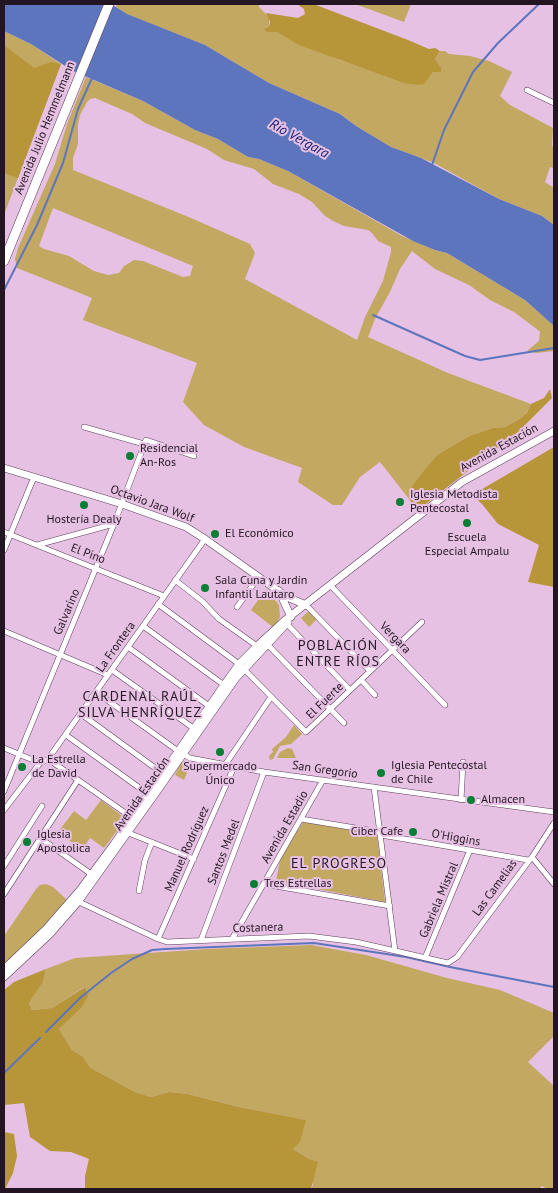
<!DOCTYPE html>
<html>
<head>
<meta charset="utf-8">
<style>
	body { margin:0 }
	#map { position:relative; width:558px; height:1193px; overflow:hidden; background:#e6c1e3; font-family:"PT Sans",sans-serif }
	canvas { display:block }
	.frame { position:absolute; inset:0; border:5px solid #231622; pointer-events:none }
</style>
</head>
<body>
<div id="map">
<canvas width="558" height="1193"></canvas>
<div class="frame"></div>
</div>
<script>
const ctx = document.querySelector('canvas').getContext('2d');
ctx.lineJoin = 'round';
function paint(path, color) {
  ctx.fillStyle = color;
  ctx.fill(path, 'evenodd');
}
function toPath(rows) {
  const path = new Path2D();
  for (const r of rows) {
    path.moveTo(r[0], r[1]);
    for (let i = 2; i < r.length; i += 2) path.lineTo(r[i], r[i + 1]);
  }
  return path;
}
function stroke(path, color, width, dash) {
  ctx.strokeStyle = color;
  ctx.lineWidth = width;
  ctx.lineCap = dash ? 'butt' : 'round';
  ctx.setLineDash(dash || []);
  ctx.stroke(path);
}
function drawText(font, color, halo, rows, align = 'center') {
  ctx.font = font + ' "PT Sans",sans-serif';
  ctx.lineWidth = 4;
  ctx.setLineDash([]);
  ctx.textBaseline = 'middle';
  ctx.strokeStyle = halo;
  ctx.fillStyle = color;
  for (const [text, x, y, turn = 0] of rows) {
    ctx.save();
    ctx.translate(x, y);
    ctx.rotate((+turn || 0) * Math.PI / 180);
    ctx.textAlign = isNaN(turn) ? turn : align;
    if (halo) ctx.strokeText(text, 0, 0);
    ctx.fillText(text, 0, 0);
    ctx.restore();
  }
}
paint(toPath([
	[117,4,259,4,259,7,269,17,269,27,267,32,277,32,340,60,415,85,441,67,435,59,440,51,445,51,449,54,470,56,489,61,512,72,500,96,510,105,553,128,552,146,554,147,554,168,550,167,545,182,554,188,554,225,542,216,499,199,434,163,391,147,356,126,340,114,269,83,205,45,126,14,116,7],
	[355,4,411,4,404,22],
	[4,31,31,44,61,64,4,215],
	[86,77,143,101,195,130,218,139,248,157,259,159,288,171,402,236,435,250,447,253,525,300,554,326,554,351,536,353,527,351,539,341,540,332,538,330,514,312,490,300,469,285,435,269,412,251,400,269,390,292,375,319,368,337,448,373,531,404,527,413,518,420,505,427,493,428,469,436,437,455,424,470,412,486,409,499,380,462,360,477,342,505,333,505,298,482,302,468,244,447,204,425,183,402,197,363,83,320,92,298,17,268,15,259,18,248,55,164,67,124],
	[95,98,132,114,145,123,207,149,224,160,254,169,273,184,299,194,312,202,325,216,333,221,344,226,368,230,372,233,378,241,391,247,391,252,383,281,365,317,357,340,245,279,255,253,250,244,191,218,73,170,73,158,78,144,78,125,80,115,87,102,90,99],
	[53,208,193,266,190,276,183,277,143,261,134,260,124,266,119,273,108,275,94,271,69,256,44,249,39,246],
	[266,589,279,605,280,617,274,628,251,610],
	[309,611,317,619,309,627,301,618],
	[294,725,302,734,291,744,280,746,273,759,270,760,269,756,273,752,272,749,286,737],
	[288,748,292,749,296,758,277,758,280,752],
	[181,763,190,765,184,780,175,775],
	[101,800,126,819,104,848,90,838,82,850,58,832,74,811,86,820],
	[304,821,377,835,385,902,276,881,281,855],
	[40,885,46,884,53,887,66,899,64,905,4,967,4,936,36,889],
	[311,945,366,955,447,978,500,990,554,1013,554,1036,528,1062,554,1086,554,1189,547,1189,542,1186,539,1189,311,1189,313,1185,309,1159,293,1149,305,1120,239,1107,188,1094,169,1092,151,1097,135,1092,91,1068,82,1056,72,1050,59,1029,81,1007,84,987,52,1008,32,1010,29,1003,43,982,46,969,75,958,207,949]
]), '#c3a862');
paint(toPath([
	[297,4,316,4,316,5,408,40,429,49,435,48,440,51,435,59,441,67,441,72,433,72,424,84,416,85,404,83,299,45,277,32,267,32,264,29,269,27,270,22,266,13,298,18,305,14,304,9],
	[4,45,34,68,51,62,61,64,18,178,4,173],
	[550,389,552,398,518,432,423,506,416,509,409,499,412,486,424,470,437,455,469,436,493,428,505,427,518,420,527,413,531,404,544,398],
	[554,447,554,587,528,582,539,545,498,524,482,504,472,495],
	[46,969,43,982,29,1003,32,1010,52,1008,85,987,88,996,82,1007,59,1029,72,1050,82,1056,91,1068,135,1092,151,1097,169,1092,188,1094,239,1107,306,1120,300,1142,293,1149,309,1159,318,1162,311,1189,92,1189,85,1188,85,1176,89,1159,71,1152,50,1151,30,1137,24,1103,4,1105,4,990,14,982],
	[4,1132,14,1134,17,1156,13,1173,5,1189]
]), '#b79539');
paint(toPath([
	[4,4,111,4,127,14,205,45,269,83,340,114,356,126,391,147,421,158,499,199,542,216,554,225,554,326,525,300,447,253,435,250,413,241,288,171,259,159,248,157,218,139,195,130,143,101,73,71,31,44,4,31]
]), '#5d75bd');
stroke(toPath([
	[432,165,444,130,473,72,498,43,539,4],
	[4,290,37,225,63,163,78,109,92,78],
	[373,315,465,356,480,360,554,348],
	[46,1032,80,998,111,973,132,959,152,950,165,949,314,943,406,957,450,967,554,987],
	[4,1073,40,1038]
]), '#5d75bd', 2);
const street = toPath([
	[527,90,554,103],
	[84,427,144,444],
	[4,532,164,596],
	[37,545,114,524],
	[4,550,34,477],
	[175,580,202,601,219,619,257,646],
	[331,586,445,705],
	[158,604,239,664,306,732,422,622],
	[306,605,370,671],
	[237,607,258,578],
	[285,622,350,690],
	[143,626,224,685],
	[4,631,108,675],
	[265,642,344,723],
	[128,647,209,706],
	[112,670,196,730],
	[361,680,375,695],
	[96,692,178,751,190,758,264,772,554,812],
	[81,714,162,773],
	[66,735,148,794],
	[4,748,40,763],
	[48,759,134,819],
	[225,765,271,697],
	[374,787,395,951],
	[4,791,114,524,146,440,194,456],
	[461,800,463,762],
	[4,810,40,763,48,759,205,539],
	[301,819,380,832],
	[126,832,194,859],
	[381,835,528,860],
	[40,838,94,876],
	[532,857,554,884],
	[4,866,42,806],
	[264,884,390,906],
	[139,891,145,860,152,842],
	[4,894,78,780],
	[77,901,158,939,167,942,309,936,356,942,448,963,457,957,532,857,554,823],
	[158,939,234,767],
	[232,939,323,780],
	[201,940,264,772],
	[425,958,470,850]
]);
const secondary = toPath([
	[4,468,122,504,186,527,205,539,287,597,306,605],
	[279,591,291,617],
	[4,969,46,929,80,890,114,844,224,685,239,664,257,646,284,621,462,482,554,431],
	[4,977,50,934,78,902,158,790,236,678,288,622]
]);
const highway = toPath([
	[4,261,109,4]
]);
stroke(street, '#5e3f5c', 6);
stroke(secondary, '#5e3f5c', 8);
stroke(highway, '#5e3f5c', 10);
stroke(street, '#fff', 5);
stroke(secondary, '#fff', 7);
stroke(highway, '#fff', 9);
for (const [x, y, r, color] of [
	[130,456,5,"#0a7e35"],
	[400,502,5,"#0a7e35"],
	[84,505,5,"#0a7e35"],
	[467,523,5,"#0a7e35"],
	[215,534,5,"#0a7e35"],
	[205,588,5,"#0a7e35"],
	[220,752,5,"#0a7e35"],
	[22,767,5,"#0a7e35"],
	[381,773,5,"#0a7e35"],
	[471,800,5,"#0a7e35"],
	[413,832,5,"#0a7e35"],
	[27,842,5,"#0a7e35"],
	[254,884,5,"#0a7e35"]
]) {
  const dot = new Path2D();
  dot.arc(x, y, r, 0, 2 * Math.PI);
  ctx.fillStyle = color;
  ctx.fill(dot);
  stroke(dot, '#e6c1e3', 2);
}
drawText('12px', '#231622', '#e6c1e3', [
	["Avenida Julio Hemmelmann",45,128,-68],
	["Avenida Estación",499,448,-29],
	["Octavio Jara Wolf",152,504,20],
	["El Pino",88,554,21],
	["Galvarino",67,612,-67],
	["Vergara",395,638,46],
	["La Frontera",116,647,-55],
	["El Fuerte",325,701,-44],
	["San Gregorio",325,770,8],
	["Avenida Estación",142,794,-55],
	["Avenida Estadio",285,827,-60],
	["O'Higgins",456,838,10],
	["Manuel Rodríguez",187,849,-66],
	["Santos Medel",224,852,-69],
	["Las Camelias",495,888,-54],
	["Gabriela Mistral",439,900,-67],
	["Costanera",258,928,-2]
]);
drawText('12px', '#231622', '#e6c1e3', [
	["Residencial",140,449],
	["An-Ros",140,463],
	["Iglesia Metodista",410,495],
	["Pentecostal",410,509],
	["Hostería Dealy",84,520,"center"],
	["El Económico",225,534],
	["Escuela",467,538,"center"],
	["Especial Ampalu",467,552,"center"],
	["Sala Cuna y Jardín",215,581],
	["Infantil Lautaro",215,595],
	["La Estrella",32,760],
	["de David",32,774],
	["Iglesia Pentecostal",391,766],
	["de Chile",391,780],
	["Supermercado",220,767,"center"],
	["Único",220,781,"center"],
	["Almacen",481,800],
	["Ciber Cafe",403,832,"right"],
	["Iglesia",37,835],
	["Apostolica",37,849],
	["Tres Estrellas",264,884]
], 'left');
drawText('italic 14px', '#152278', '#e6c1e3', [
	["Río Vergara",299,139,29]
]);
ctx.letterSpacing = '1px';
drawText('14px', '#231622', '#e6c1e3', [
	["POBLACIÓN",338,646],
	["ENTRE RÍOS",338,662],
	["CARDENAL RAÚL",140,697],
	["SILVA HENRÍQUEZ",140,713],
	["EL PROGRESO",339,864]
]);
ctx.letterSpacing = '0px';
</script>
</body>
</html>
